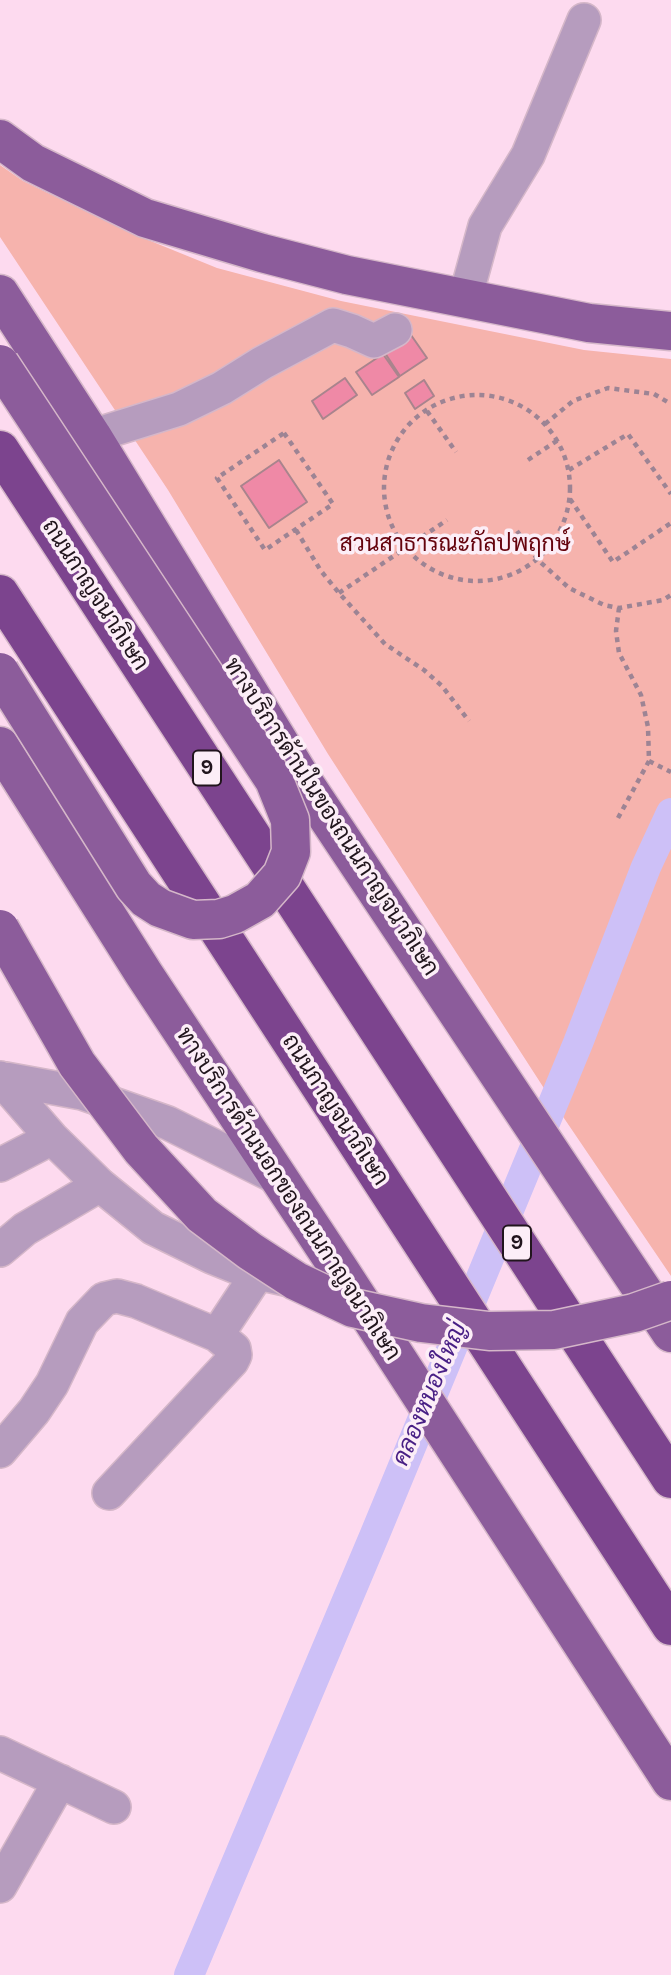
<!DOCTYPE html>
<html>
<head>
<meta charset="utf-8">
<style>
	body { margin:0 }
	canvas { display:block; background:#fddaef }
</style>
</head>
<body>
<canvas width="671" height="1975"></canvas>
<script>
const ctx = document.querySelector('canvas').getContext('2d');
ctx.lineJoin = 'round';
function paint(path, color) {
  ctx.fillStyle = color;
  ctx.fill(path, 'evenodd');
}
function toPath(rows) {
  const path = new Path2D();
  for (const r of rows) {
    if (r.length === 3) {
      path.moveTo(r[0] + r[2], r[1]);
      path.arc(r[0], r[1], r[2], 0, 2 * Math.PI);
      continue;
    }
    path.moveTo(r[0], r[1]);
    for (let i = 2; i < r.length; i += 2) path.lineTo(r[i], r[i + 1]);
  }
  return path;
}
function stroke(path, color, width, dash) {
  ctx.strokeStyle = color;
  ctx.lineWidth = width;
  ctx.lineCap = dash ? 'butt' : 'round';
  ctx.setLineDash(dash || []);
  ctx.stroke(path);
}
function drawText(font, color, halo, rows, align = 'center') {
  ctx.font = font + ' Karla,Sarabun,sans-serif';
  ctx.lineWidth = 7;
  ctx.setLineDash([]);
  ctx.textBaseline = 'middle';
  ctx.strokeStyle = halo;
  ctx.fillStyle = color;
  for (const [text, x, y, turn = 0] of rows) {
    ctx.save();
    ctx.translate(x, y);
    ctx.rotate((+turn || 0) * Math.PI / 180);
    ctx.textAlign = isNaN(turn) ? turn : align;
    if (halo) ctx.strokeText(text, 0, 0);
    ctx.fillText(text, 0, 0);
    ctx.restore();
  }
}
paint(toPath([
	[0,165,23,181,131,233,217,268,341,301,584,350,671,359,671,1276,549,1096,328,754,168,490,0,237]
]), '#f6b3ad');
stroke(toPath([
	[189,1975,375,1534,578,1043,646,867,671,813]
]), '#cdc0f7', 30);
const building = toPath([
	[411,335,427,358,400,376,385,353,411,335],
	[383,354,399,377,372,395,356,372,383,354],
	[345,378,357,395,323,419,312,401,345,378],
	[424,380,434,396,415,409,405,393,424,380],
	[279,460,307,502,269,528,241,486,279,460]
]);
paint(building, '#ef89a6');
stroke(building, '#a9848d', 2);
const minor = toPath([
	[465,299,485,226,528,155,584,20],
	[92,436,179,409,222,388,262,363,333,325,352,331,374,341,395,330],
	[0,1078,52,1138,100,1185,153,1228,212,1257,244,1270,289,1280],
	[0,1078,82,1093,168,1123,280,1179],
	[0,1165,52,1138],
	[0,1250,25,1229,100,1185],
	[0,1451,34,1411,52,1384,82,1322,104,1299,117,1296,136,1301,217,1335,258,1273],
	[109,1493,232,1361,235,1355,234,1349,217,1335],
	[0,1753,114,1807],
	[0,1886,60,1781]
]);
const major = toPath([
	[0,139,33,163,145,218,262,253,347,275,589,323,671,331],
	[0,294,92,436,301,778,671,1333],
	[0,746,144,974,339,1269,671,1781]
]);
const highway = toPath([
	[0,450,671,1479],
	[0,594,671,1626]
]);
stroke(minor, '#d5b7c9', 36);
stroke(major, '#d5b7c9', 41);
stroke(highway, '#d5b7c9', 41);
stroke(toPath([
	[477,488,93],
	[427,411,456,452],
	[545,424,573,401,608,388,654,394,671,404],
	[284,433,333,504,265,550,217,478,284,433],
	[528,460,558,440],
	[569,470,628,434,671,494],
	[570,499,613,562,671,523],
	[296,530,321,571,339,593,385,644,424,670,442,686,469,721],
	[517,531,538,560,569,588,604,605,619,608,663,600,671,595],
	[339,593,447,520],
	[649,761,671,772],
	[618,818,649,761,648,727,641,695,619,653,616,631,619,608]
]), '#9d8494', 4.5, [5, 5]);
stroke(minor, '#b69cbe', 33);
stroke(major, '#8c5c9b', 38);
stroke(highway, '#7c448e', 38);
const majorBridge = toPath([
	[0,364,274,780,290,820,291,852,282,875,260,900,235,914,219,919,193,920,160,908,146,899,134,886,0,672],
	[0,929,77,1064,141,1149,202,1215,250,1251,296,1281,353,1308,421,1323,489,1331,554,1330,634,1313,671,1300]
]);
stroke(majorBridge, '#d5b7c9', 41, []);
stroke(majorBridge, '#8c5c9b', 38);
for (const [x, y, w] of [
	[207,768,28],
	[517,1243,28]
]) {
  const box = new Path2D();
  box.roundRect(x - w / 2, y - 17.5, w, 35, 5);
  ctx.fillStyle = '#fceef7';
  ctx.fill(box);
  stroke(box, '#21151d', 2);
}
drawText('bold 21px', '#21151d', null, [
	["9",207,768],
	["9",517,1243]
]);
drawText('23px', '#65030d', '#fceef7', [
	["สวนสาธารณะกัลปพฤกษ์",455,544]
]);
drawText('23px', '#21151d', '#fceef7', [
	["ถนนกาญจนาภิเษก",95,595,57],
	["ทางบริการด้านในของถนนกาญจนาภิเษก",331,817,57],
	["ถนนกาญจนาภิเษก",335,1110,57],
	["ทางบริการด้านนอกของถนนกาญจนาภิเษก",288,1194,57]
]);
drawText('italic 24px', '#481f85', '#fceef7', [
	["คลองหนองใหญ่",430,1394,-67]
]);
</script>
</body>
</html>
